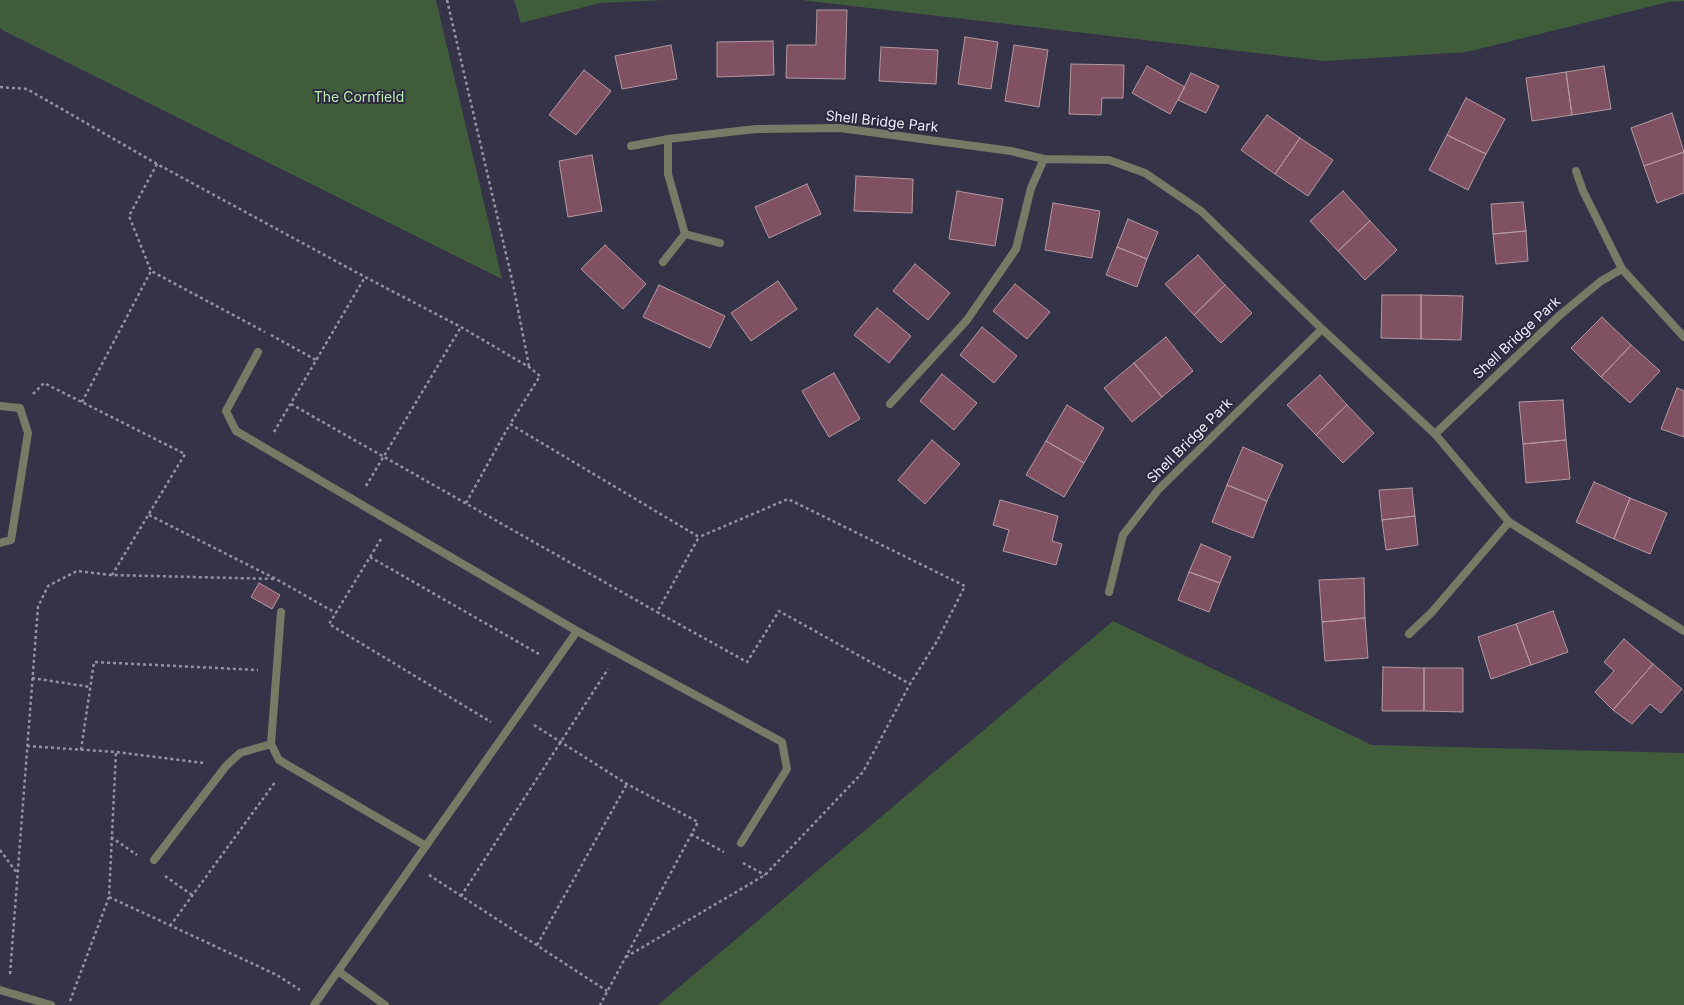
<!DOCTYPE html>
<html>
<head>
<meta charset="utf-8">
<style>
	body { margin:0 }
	canvas { display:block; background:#343347 }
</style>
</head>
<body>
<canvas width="1684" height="1005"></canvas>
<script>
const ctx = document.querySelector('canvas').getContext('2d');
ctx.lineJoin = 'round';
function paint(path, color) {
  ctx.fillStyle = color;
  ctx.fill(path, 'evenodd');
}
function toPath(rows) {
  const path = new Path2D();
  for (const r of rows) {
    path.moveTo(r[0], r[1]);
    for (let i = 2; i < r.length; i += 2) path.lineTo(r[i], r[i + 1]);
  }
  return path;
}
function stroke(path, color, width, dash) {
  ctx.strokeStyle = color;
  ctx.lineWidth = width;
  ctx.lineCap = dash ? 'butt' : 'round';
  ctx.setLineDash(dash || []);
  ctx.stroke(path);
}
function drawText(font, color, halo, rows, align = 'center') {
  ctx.font = font + ' Inter,sans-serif';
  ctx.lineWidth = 4;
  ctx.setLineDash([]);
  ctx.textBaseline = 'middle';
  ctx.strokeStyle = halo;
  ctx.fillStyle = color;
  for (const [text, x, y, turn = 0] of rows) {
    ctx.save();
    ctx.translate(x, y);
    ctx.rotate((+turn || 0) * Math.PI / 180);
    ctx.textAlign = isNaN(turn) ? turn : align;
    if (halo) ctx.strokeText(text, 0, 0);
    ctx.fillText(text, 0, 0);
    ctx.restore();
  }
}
paint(toPath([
	[0,0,436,0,502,279,4,31,0,28],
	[514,0,664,0,600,3,521,23],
	[801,0,1684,0,1684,1,1668,2,1467,52,1325,61],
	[1113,621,1372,745,1684,753,1684,1005,658,1005]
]), '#415c3b');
const building = toPath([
	[817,10,847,10,845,79,786,78,787,45,816,45,817,10],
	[965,37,998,42,991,89,958,84,965,37],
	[773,41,774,75,717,77,717,42,773,41],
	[671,45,677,79,622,89,615,56,671,45],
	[1014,45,1048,50,1039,107,1005,101,1014,45],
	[881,47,938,50,936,84,879,81,881,47],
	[1071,64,1124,65,1123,98,1102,98,1101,115,1069,114,1071,64],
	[1147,66,1185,87,1170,114,1132,93,1147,66],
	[1604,66,1611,109,1572,115,1566,72,1604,66],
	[584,70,611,91,576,135,549,115,584,70],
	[1566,72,1572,115,1532,121,1526,78,1566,72],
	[1191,73,1219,86,1206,113,1178,100,1191,73],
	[1466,98,1505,119,1486,154,1447,135,1466,98],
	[1672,113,1684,152,1644,166,1631,128,1672,113],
	[1267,115,1300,138,1275,174,1241,150,1267,115],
	[1447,135,1486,154,1468,190,1429,170,1447,135],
	[1300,138,1333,160,1308,196,1275,174,1300,138],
	[1684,152,1684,193,1657,203,1644,166,1684,152],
	[592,155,602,211,568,217,559,161,592,155],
	[856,176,913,179,912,213,854,211,856,176],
	[807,184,821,214,769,238,755,207,807,184],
	[957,191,1003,199,995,246,949,239,957,191],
	[1343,191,1370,221,1338,251,1310,221,1343,191],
	[1523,202,1526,231,1493,234,1491,204,1523,202],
	[1053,203,1100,211,1092,258,1045,250,1053,203],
	[1128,219,1158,232,1147,259,1117,247,1128,219],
	[1370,221,1397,250,1365,280,1338,251,1370,221],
	[1526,231,1528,261,1496,264,1493,234,1526,231],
	[605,245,646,284,623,309,581,269,605,245],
	[1117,247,1147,259,1137,287,1106,275,1117,247],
	[1198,255,1225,285,1194,315,1165,284,1198,255],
	[915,264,950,293,928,320,893,291,915,264],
	[778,281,797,309,751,341,731,313,778,281],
	[1015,284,1050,312,1027,339,993,311,1015,284],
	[659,285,725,316,710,348,643,317,659,285],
	[1225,285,1252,313,1221,343,1194,315,1225,285],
	[1382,295,1421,295,1421,339,1381,338,1382,295],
	[1421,295,1463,296,1461,340,1421,339,1421,295],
	[877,308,911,336,889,363,854,335,877,308],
	[1602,317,1631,345,1601,377,1571,348,1602,317],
	[982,327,1017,356,994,383,960,355,982,327],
	[1166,337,1193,371,1162,397,1134,363,1166,337],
	[1631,345,1660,371,1630,403,1601,377,1631,345],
	[1134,363,1162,397,1132,422,1104,388,1134,363],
	[834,373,860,419,829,437,802,391,834,373],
	[942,374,977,403,954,430,920,401,942,374],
	[1320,375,1347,405,1316,435,1287,405,1320,375],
	[1677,388,1684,391,1684,437,1661,429,1677,388],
	[1563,400,1566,440,1523,444,1519,402,1563,400],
	[1067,405,1104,428,1084,463,1046,441,1067,405],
	[1347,405,1374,433,1343,463,1316,435,1347,405],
	[932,440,960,464,925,504,898,480,932,440],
	[1566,440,1570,479,1526,483,1523,444,1566,440],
	[1046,441,1084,463,1064,497,1026,475,1046,441],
	[1243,447,1283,465,1267,501,1227,485,1243,447],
	[1594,482,1630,498,1614,539,1576,522,1594,482],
	[1227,485,1267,501,1253,538,1212,522,1227,485],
	[1412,488,1415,516,1382,520,1379,490,1412,488],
	[1630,498,1667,513,1650,554,1614,539,1630,498],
	[1000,500,1058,516,1052,541,1062,544,1056,565,1003,551,1009,530,993,525,1000,500],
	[1415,516,1418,545,1386,550,1382,520,1415,516],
	[1201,544,1231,557,1220,583,1189,572,1201,544],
	[1189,572,1220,583,1209,612,1178,600,1189,572],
	[1364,578,1365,618,1322,622,1319,580,1364,578],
	[259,583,280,595,272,609,251,597,259,583],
	[1553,611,1568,652,1531,665,1516,624,1553,611],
	[1365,618,1368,658,1325,661,1322,622,1365,618],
	[1516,624,1531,665,1491,679,1478,637,1516,624],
	[1624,639,1653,664,1613,710,1595,692,1614,671,1604,662,1624,639],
	[1653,664,1682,689,1661,713,1650,704,1632,724,1613,710,1653,664],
	[1383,667,1424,668,1424,711,1382,711,1383,667],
	[1424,668,1463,668,1463,712,1424,711,1424,668]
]);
paint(building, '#7f5162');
stroke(building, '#b499a2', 1);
stroke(toPath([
	[447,0,513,284,529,366],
	[0,87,27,89,157,164,365,277,461,327,529,367,540,376,510,424,699,537,657,612,747,662,779,611,910,684,937,641,965,586,788,499,699,537],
	[157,164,129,216,151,271,265,332],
	[271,335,316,360],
	[33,394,44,383,185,454,112,575],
	[82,402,151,271],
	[291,404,657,612],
	[274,432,365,277],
	[366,486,461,327],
	[466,503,510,424],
	[149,515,276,579,336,613],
	[381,539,329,624,491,722],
	[370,557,539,654],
	[32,678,90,687],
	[534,725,627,784,698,822,600,1005],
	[27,746,116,752,204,763],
	[81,750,94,662,258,670],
	[691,834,724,852],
	[111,837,137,855],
	[0,850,17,873],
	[743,863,765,875],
	[429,875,607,991],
	[165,876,192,895],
	[461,896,608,669],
	[109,897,277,975,300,990],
	[170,926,276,781],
	[537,945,627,784],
	[626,957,765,875,863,772,910,684],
	[10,974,38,607,48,586,77,571,111,575,276,579],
	[70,1001,109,897,116,752]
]), '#9393a3', 2.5, [3, 3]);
stroke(toPath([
	[258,352,226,411,236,431,577,631,782,742,787,769,741,843],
	[281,612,271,744,279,760,426,846],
	[154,860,226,766,240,753,271,744],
	[338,971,385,1005],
	[314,1005,577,631]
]), '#787a66', 8);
stroke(toPath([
	[631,146,668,139],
	[1576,171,1583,191,1622,269,1684,337],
	[685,234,668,174,668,139,756,129,840,128,1011,151,1044,159,1109,160,1145,173,1201,211,1322,329,1435,434,1509,522,1684,631],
	[663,262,685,234,720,243],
	[890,404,967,320,1016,249,1031,188,1044,159],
	[0,406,20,408,28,433,11,540,0,543],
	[1435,434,1560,315,1601,281,1622,269],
	[1109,592,1123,535,1158,490,1322,329],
	[1409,634,1432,612,1509,522],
	[0,990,51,1005]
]), '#787a66', 8);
drawText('14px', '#bbedb1', '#2a293d', [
	["The Cornfield",359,98]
]);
drawText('14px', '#efeffc', '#2a293d', [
	["Shell Bridge Park",882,122,6],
	["Shell Bridge Park",1517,338,-43],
	["Shell Bridge Park",1190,441,-45]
]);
</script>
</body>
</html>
